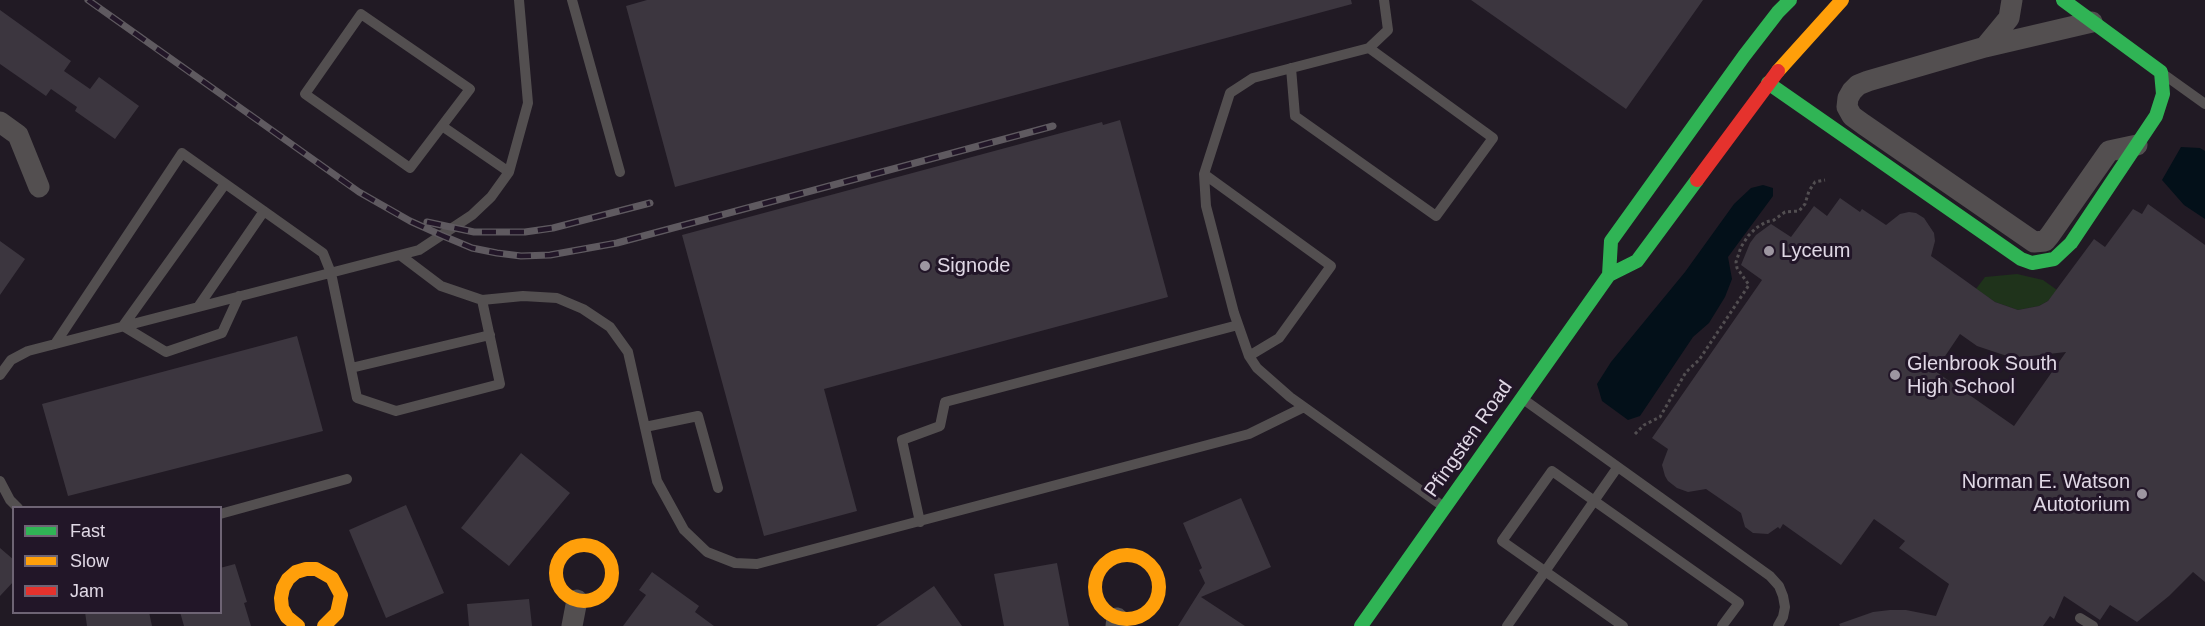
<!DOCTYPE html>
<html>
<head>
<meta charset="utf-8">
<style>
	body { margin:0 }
	#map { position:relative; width:2205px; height:626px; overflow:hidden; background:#211a24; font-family:Arial,sans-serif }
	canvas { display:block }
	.legend { position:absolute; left:12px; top:506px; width:210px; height:108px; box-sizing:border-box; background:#221628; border:2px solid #6e6474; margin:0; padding:8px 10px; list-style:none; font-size:18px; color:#e0d8e5 }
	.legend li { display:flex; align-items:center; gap:12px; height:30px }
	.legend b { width:30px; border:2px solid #6e6474 }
</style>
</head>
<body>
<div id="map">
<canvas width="2205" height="626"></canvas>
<ul class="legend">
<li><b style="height:8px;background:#30b455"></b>Fast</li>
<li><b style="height:8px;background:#ff9f0a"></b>Slow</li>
<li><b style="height:8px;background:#e5322d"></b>Jam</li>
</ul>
</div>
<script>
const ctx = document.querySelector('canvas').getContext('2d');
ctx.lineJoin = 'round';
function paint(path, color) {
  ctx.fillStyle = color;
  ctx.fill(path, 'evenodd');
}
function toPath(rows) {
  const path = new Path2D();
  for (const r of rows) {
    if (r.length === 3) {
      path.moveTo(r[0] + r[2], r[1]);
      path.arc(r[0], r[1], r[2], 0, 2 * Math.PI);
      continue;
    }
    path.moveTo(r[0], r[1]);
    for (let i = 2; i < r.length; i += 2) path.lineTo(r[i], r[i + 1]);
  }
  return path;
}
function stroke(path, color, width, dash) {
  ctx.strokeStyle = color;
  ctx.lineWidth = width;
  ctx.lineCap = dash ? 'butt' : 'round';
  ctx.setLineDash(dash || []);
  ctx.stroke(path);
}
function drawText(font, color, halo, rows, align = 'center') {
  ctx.font = font + ' Arial,sans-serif';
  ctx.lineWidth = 6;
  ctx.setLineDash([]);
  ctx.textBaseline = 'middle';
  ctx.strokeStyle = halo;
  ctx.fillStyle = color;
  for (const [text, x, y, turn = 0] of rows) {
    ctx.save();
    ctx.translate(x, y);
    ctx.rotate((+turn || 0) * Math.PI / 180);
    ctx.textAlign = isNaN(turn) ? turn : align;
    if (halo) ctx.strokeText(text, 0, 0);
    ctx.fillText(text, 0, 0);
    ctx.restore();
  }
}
paint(toPath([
	[2017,274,2043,280,2057,290,2048,301,2039,306,2018,310,1995,302,1976,289,1985,277]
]), '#1f331b');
paint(toPath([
	[2181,147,2200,148,2205,151,2205,219,2184,205,2162,180],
	[1763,185,1773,188,1773,196,1728,257,1732,279,1725,297,1709,323,1693,337,1640,416,1628,420,1602,401,1597,384,1611,362,1685,272,1734,204,1751,188]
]), '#031019');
paint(toPath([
	[647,0,1351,0,1352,4,675,187,626,6],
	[1471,0,1703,0,1626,109],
	[0,10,71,61,64,71,90,89,99,77,139,106,115,139,75,111,77,107,51,89,46,96,0,64],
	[1120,120,1168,297,824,389,857,511,764,536,682,235,1102,122,1103,125],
	[1840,198,1860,212,1862,209,1886,225,1900,214,1909,212,1916,213,1924,218,1934,233,1935,241,1931,256,1995,302,2018,310,2039,306,2048,301,2094,239,2105,247,2133,209,2142,214,2148,204,2205,245,2205,582,2193,572,2169,596,2137,622,2110,605,2100,620,2064,596,2054,619,2050,616,2043,626,1840,626,1839,624,1873,612,1890,610,1906,610,1936,616,1949,584,1899,548,1905,541,1874,519,1841,565,1783,524,1780,529,1778,527,1768,534,1753,533,1745,527,1741,513,1706,489,1688,492,1677,488,1668,481,1665,476,1662,465,1668,449,1652,438,1762,280,1741,265,1750,243,1756,235,1771,224,1791,237,1814,206,1827,216],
	[1960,334,1977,346,2007,356,2022,357,2066,352,2014,426,1935,371],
	[0,241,25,259,0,295],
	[297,336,323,431,68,496,42,404],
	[521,453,570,493,509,566,461,528],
	[1241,498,1271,567,1201,597,1245,626,1178,626,1205,583,1199,570,1202,568,1183,523],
	[406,505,444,593,386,618,349,530],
	[0,548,14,560,14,581,0,596],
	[1057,563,1069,626,1004,626,994,574],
	[235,564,247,602,244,603,251,626,184,626,180,612,220,612,220,568],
	[652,572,699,606,695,612,714,626,623,626,646,595,639,590],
	[934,586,962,626,876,626],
	[529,599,532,626,469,626,467,604],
	[85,612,149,612,152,626,87,626]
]), '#3c363f');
stroke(toPath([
	[1635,434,1644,425,1660,417,1686,372,1699,360,1749,285,1737,268,1736,262,1741,247,1748,236,1756,228,1766,222,1774,220,1785,212,1799,211,1805,204,1809,191,1815,182,1825,180]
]), '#524e51', 3, [3, 3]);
stroke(toPath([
	[572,0,620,172],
	[1384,0,1388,30,1369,48,1253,78,1230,93,1204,174,1206,206,1234,313,1249,356,1257,368,1290,397,1444,507],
	[361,14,470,89,410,168,305,94,361,14],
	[1291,68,1295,116,1436,216,1493,138,1369,48],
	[2166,76,2205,104],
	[442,126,509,172],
	[1204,174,1331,266,1279,338,1249,356],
	[225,184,123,326,166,352,222,333,239,296],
	[482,300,523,296,557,298,583,309,610,327,628,352,657,481,684,530,707,552,735,563,757,564,1249,434,1304,407],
	[198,307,264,211],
	[55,344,182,153,323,253,331,273,357,398,396,411,500,384,482,300,441,286,400,255],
	[351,368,490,335],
	[0,375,11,360,28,351,419,250,472,215,491,197,509,172,528,103,519,0],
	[1523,399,1770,576,1779,586,1783,596,1785,607,1783,617,1778,626],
	[645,427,698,416,718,488],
	[0,481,10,500,18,508],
	[220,514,347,479],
	[920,522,902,440,940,426,945,402,1238,325],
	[2080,618,2093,626],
	[1507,626,1617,468],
	[1623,626,1502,541,1552,471,1739,603,1722,626]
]), '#534f50', 10);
stroke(toPath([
	[2092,22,1985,47,1868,81,1858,85,1852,91,1848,98,1847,107,1852,116,1863,124,2034,242,2045,241,2050,235,2109,151,2137,145],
	[1985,47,2009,18,2012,0],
	[0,122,18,135,39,187],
	[572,626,577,600],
	[1116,626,1117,618]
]), '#534f50', 21);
stroke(toPath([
	[1768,83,2021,259,2032,263,2054,259,2071,243,2156,116,2163,94,2161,72,2063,0],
	[1609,275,1611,241,1744,56,1778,12,1790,0],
	[1361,626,1609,275,1637,261,1697,180]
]), '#30b455', 14);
stroke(toPath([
	[1778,71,1842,0],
	[584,573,28],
	[1127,587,32],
	[298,626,287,617,282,608,281,598,283,588,288,579,296,572,306,569,316,569,332,578,341,595,337,613,324,626]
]), '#ff9f0a', 14);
stroke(toPath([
	[1697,180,1778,71]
]), '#e5322d', 14);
const rail = toPath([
	[88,0,359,192,410,221,441,235,472,248,497,253,521,256,550,255,617,243,1053,126],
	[427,222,474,232,525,232,553,228,650,203]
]);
stroke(rail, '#5f5a60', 7);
stroke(rail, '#221628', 4.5, [14]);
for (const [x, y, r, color] of [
	[1769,251,6,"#9d96a1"],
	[925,266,6,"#9d96a1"],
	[1895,375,6,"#9d96a1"],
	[2142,494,6,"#9d96a1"]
]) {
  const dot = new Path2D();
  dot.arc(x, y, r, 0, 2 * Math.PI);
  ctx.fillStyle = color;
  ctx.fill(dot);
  stroke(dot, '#221628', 2);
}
drawText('20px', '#e0d8e5', '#221628', [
	["Lyceum",1781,251],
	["Signode",937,266],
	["Glenbrook South",1907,364],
	["High School",1907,387],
	["Norman E. Watson",2130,482,"right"],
	["Autotorium",2130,505,"right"]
], 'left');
drawText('20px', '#e0d8e5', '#221628', [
	["Pfingsten Road",1469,439,-55]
]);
</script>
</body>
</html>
